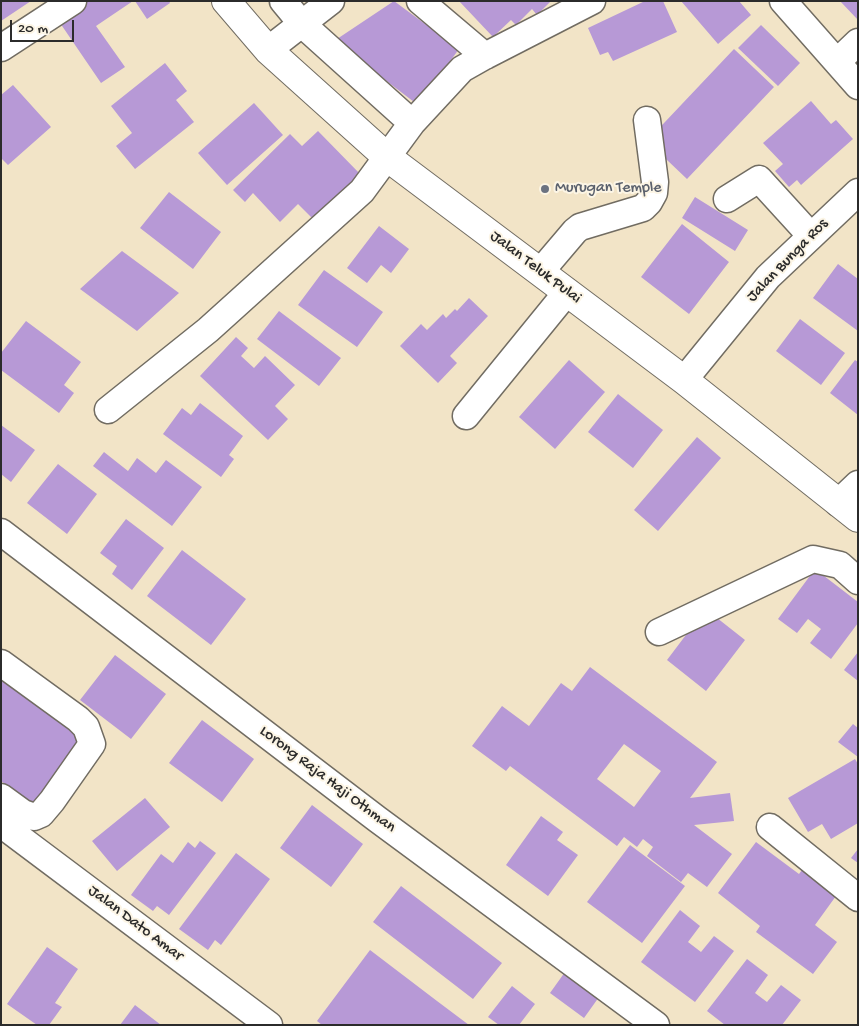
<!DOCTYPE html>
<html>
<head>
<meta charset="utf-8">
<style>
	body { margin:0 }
	#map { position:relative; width:859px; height:1026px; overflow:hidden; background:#f2e4c7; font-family:"Gochi Hand",sans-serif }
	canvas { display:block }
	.frame { position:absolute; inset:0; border:2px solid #2b2b2b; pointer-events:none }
	.scale { position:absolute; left:10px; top:20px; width:64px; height:22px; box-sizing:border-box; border:2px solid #2b2b2b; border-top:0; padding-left:6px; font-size:15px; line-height:18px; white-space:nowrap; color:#2b2b2b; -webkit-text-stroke:4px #fcf5e5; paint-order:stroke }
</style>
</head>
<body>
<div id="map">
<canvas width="859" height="1026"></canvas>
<div class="frame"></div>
<div class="scale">20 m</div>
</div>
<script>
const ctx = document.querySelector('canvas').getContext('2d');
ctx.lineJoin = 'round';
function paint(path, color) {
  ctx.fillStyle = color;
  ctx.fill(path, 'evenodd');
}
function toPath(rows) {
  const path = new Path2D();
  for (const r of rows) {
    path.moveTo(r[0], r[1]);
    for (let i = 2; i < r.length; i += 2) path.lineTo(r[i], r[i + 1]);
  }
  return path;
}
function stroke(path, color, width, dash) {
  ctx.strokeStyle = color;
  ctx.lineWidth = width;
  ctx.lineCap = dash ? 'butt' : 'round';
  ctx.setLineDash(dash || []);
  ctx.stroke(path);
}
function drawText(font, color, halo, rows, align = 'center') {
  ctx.font = font + ' "Gochi Hand",sans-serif';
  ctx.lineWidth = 4;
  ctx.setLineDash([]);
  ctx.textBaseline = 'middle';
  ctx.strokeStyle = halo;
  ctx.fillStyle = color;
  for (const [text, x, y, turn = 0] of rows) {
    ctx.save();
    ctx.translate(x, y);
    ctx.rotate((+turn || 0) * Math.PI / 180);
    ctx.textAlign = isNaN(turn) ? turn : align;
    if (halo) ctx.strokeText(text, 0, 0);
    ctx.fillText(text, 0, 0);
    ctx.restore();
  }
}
paint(toPath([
	[1,1,31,1,1,21],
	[86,1,133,1,96,26,125,67,101,83,58,20],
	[135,1,169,1,170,3,147,19],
	[394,1,459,49,418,105,334,41],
	[459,1,551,1,537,15,532,9,516,25,511,20,493,37],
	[645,1,663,1,677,32,613,61,608,52,600,55,588,28],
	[681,1,739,1,751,15,718,44],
	[840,1,858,1,858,20],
	[761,25,800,63,778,86,738,48],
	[734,49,774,87,687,179,647,141],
	[165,63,187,91,176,100,194,122,135,169,116,146,132,133,111,106],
	[13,85,51,127,8,165,1,158,1,95],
	[811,101,831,124,836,120,853,139,801,185,797,180,789,187,775,171,783,164,763,143],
	[254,103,283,135,227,185,198,153],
	[318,131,362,176,315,221,298,204,280,222,253,193,245,202,233,190,290,134,302,146],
	[169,192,221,232,193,269,140,228],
	[695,197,748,230,735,251,682,218],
	[682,224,729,262,689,314,641,277],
	[379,226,409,249,391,273,381,265,367,283,347,268],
	[122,251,179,293,137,331,80,289],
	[838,264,858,279,858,331,813,298],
	[324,270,383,312,357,347,298,305],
	[469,298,488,316,450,356,457,363,438,383,400,346,421,324,427,330,443,314,446,318,455,309,457,311],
	[279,311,341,358,319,386,257,339],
	[800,319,845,353,821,385,776,351],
	[26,321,81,362,64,385,74,393,59,413,1,370,1,353],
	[236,337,248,348,241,356,254,368,265,356,295,385,275,406,288,419,268,440,200,376],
	[569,360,605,392,555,449,519,417],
	[855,360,858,362,858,415,830,393],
	[618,394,663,430,633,468,588,432],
	[200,403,243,436,229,455,234,459,221,477,163,434,182,408,191,415],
	[1,425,35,450,11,482,1,474],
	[697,437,721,458,658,531,634,510],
	[104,452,128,471,137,458,156,473,166,460,202,487,172,526,93,466],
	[58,464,97,494,67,534,27,503],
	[126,519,164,548,132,590,112,574,117,566,100,553],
	[182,550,246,599,211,645,147,596],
	[815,569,858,602,858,623,831,659,810,643,821,629,808,619,797,633,778,619],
	[712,614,745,640,706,691,667,660,701,615],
	[858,652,858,681,844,670],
	[115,655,166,694,131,739,80,700],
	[590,667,717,762,690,798,730,793,734,821,694,825,732,854,707,887,688,873,681,882,647,856,653,847,643,839,637,847,624,837,617,846,510,766,506,771,472,746,502,706,529,726,561,683,572,691],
	[624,744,661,771,634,807,597,779],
	[1,677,83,739,33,805,1,781],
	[202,720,254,759,222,802,169,763],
	[853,724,858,728,858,757,838,742],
	[855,759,858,764,858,823,831,839,822,824,808,832,788,798],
	[145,798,170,827,117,871,92,841],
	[312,805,363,844,331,887,280,848],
	[541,816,563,832,557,840,578,855,548,896,506,865],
	[200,841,216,853,169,915,157,906,153,911,131,895,161,854,173,863,188,842,195,848],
	[756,842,799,874,802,870,836,896,815,925,837,942,813,974,756,932,760,926,718,893],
	[630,845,685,886,642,943,587,902],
	[858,849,858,863,851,858],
	[236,853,270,879,221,945,215,940,208,950,179,929],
	[401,886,502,963,473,999,373,922],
	[680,910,700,926,688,942,701,952,714,936,734,951,695,1002,641,962],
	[47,947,78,969,55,1003,62,1007,49,1025,37,1025,7,1004],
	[370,950,437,1001,469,1025,322,1025,317,1021],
	[747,959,768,975,755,993,767,1002,781,985,801,1000,782,1025,725,1025,707,1011],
	[565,972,599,997,584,1018,550,993],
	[512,986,535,1004,519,1025,499,1025,488,1017],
	[135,1005,161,1025,120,1025]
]), '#b799d6');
const minor = toPath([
	[420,1,485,56],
	[783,1,858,86],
	[1,48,73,1],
	[268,50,331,1],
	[837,62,858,42],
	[412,123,462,69,485,56,592,1],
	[727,199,759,179,811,236],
	[541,271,575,231,580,227,643,208,649,202,654,193,655,182,647,120],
	[684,380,768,277,858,192],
	[108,410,208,330,362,191,412,123,302,24,283,1],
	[466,416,567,292],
	[838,503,858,484],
	[1,532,377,819,656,1025],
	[659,632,813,559,840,565,858,581],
	[1,663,78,719,86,727,92,744,52,801,41,814,34,817,23,813,1,797],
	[1,824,269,1025],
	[770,827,858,898]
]);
const major = toPath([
	[226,1,268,50,387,157,684,380,858,518]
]);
stroke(minor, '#716c62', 29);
stroke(major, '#716c62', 30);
stroke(minor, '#fff', 26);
stroke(major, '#fff', 28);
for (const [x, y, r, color] of [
	[545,189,5,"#6b7280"]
]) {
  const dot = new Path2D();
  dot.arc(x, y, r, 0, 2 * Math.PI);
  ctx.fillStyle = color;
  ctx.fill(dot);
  stroke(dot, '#fcf5e5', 2);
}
drawText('16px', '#5b616d', '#fcf5e5', [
	["Murugan Temple",555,189]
], 'left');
drawText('16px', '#2b2b2b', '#fcf5e5', [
	["Jalan Bunga Ros",788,261,-46],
	["Jalan Teluk Pulai",535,268,37],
	["Lorong Raja Haji Othman",327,780,37],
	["Jalan Dato Amar",135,924,37]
]);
</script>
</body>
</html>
